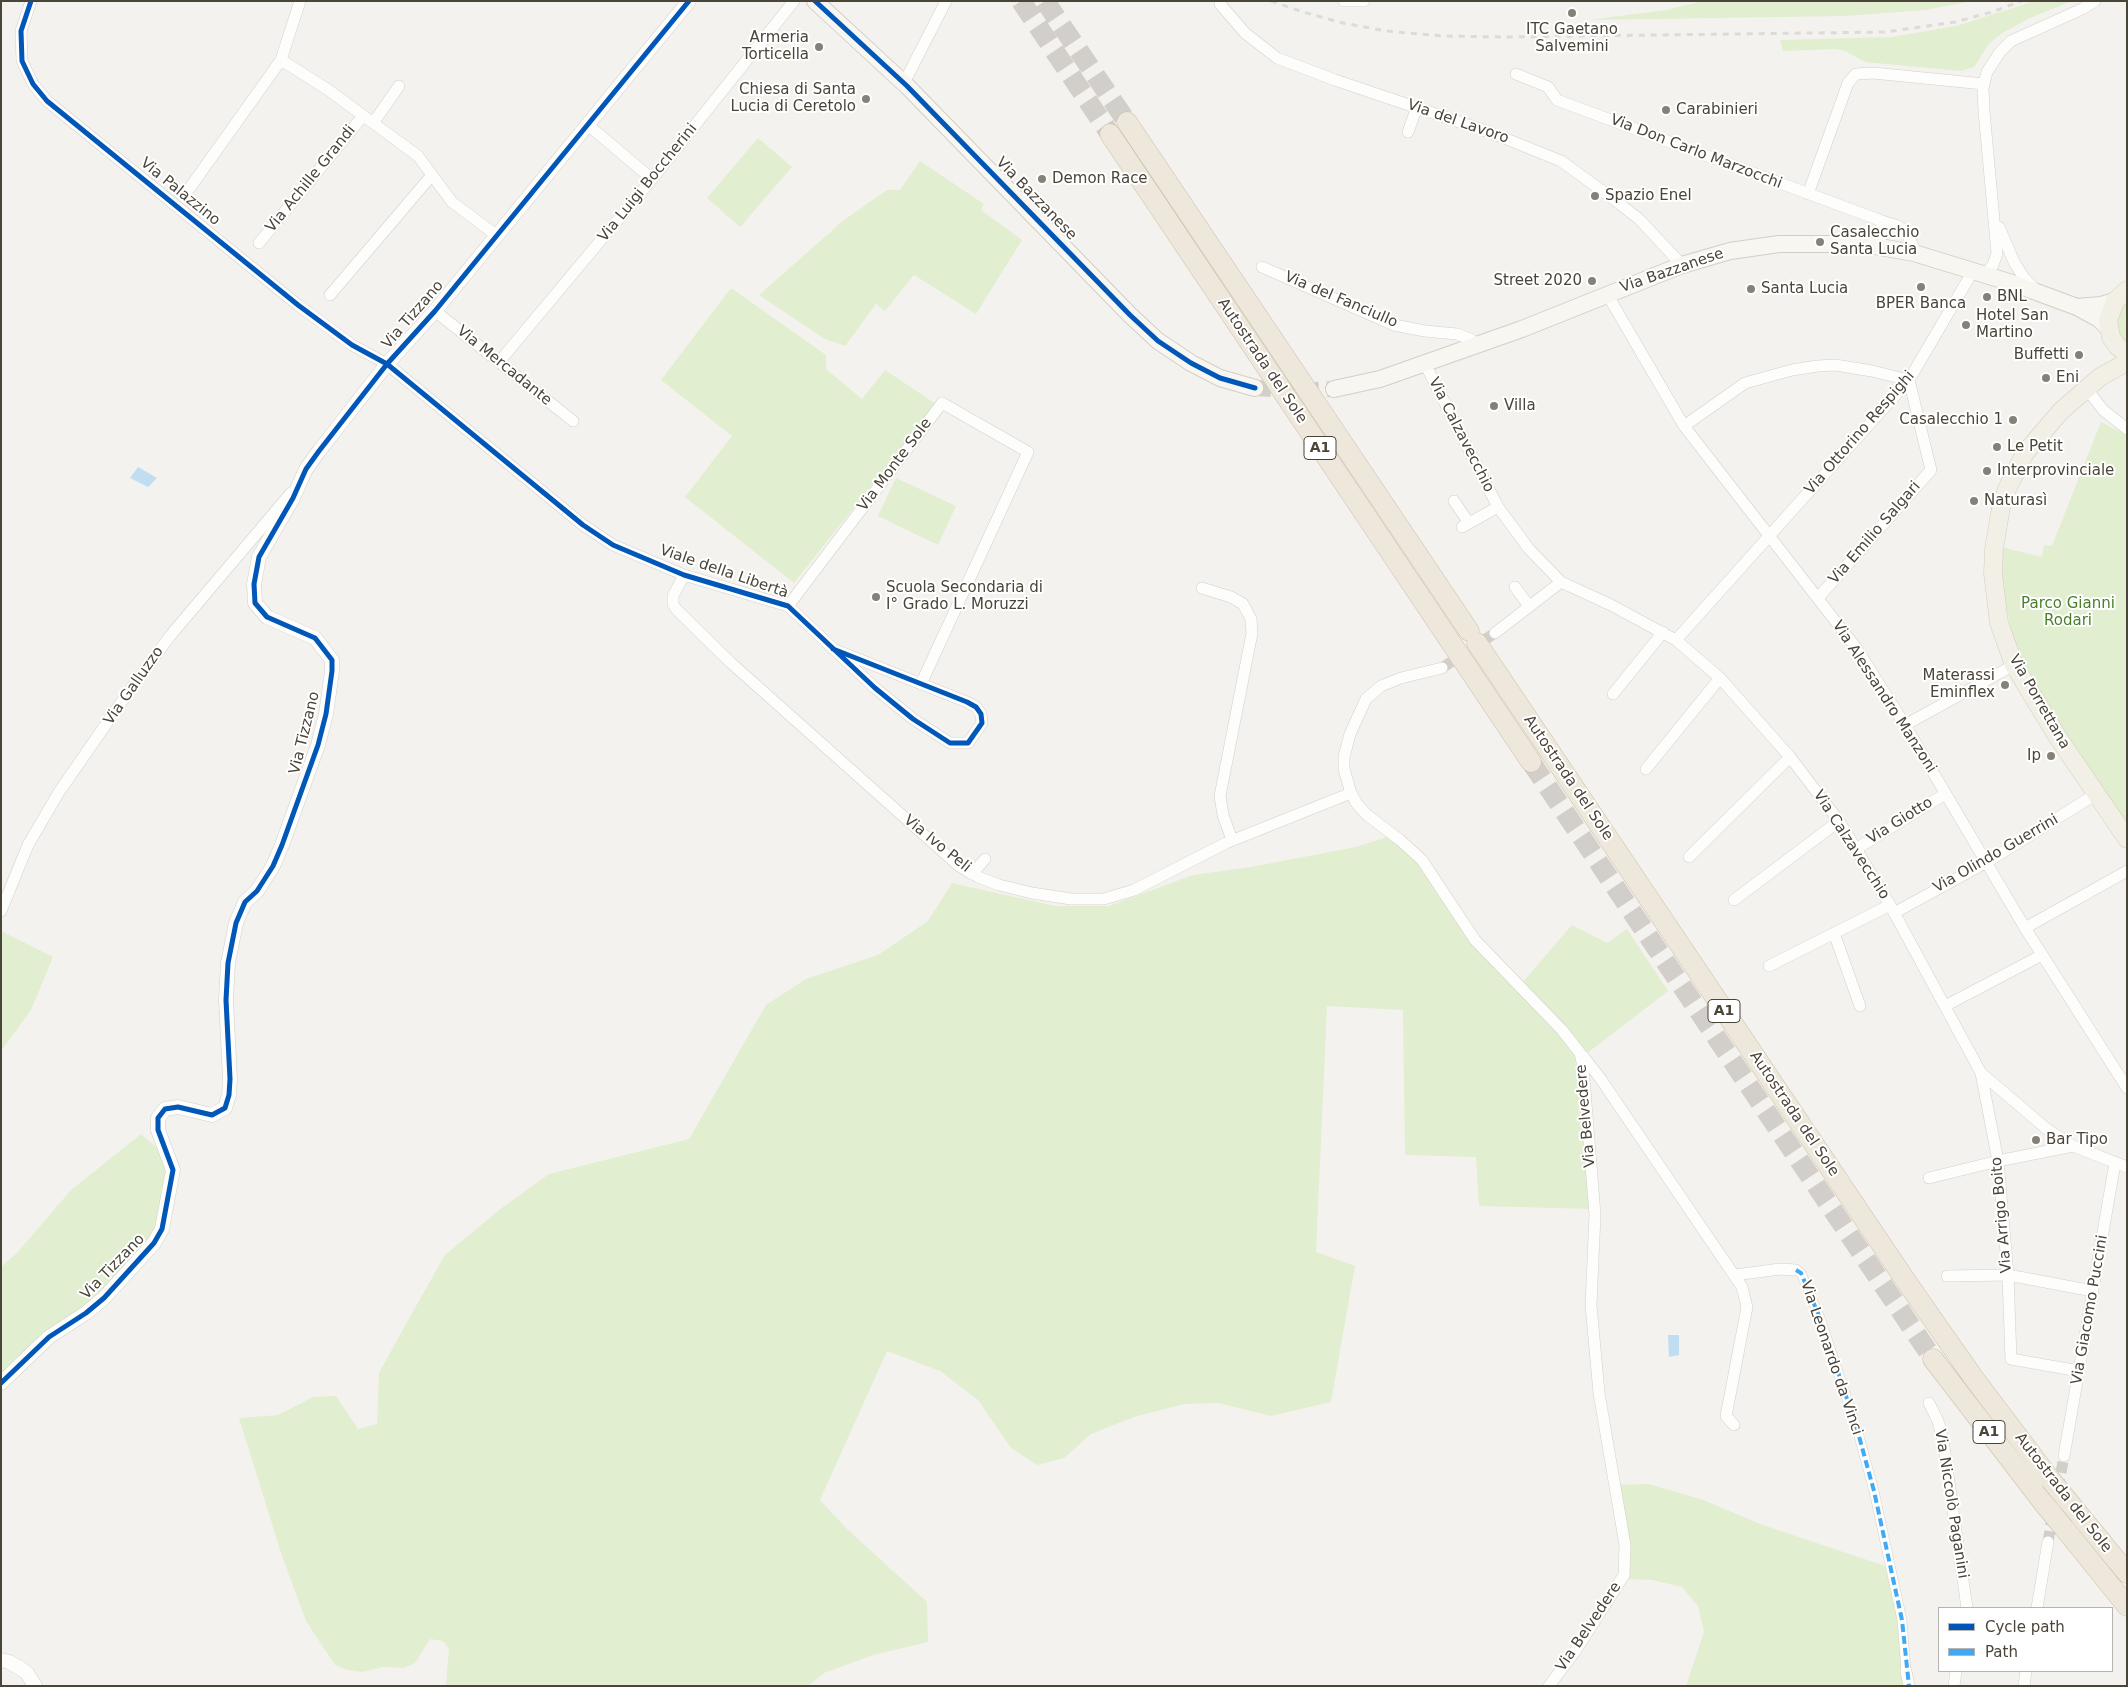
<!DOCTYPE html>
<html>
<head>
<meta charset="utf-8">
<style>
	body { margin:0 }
	#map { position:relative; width:2128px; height:1687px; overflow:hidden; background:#f4f2ee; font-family:"DejaVu Sans",sans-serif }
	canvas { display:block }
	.frame { position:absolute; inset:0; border:2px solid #4b4439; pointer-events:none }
	.legend { position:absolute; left:1938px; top:1607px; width:175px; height:65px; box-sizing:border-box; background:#fff; border:1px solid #b7b4b0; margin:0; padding:6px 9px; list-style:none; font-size:15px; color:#4b4439 }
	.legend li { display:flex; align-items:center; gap:10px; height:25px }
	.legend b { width:25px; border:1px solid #b7b4b0 }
</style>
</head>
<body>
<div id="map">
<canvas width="2128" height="1687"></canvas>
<div class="frame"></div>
<ul class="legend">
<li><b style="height:6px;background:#0057b8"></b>Cycle path</li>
<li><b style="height:6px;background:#3fa9f5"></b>Path</li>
</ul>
</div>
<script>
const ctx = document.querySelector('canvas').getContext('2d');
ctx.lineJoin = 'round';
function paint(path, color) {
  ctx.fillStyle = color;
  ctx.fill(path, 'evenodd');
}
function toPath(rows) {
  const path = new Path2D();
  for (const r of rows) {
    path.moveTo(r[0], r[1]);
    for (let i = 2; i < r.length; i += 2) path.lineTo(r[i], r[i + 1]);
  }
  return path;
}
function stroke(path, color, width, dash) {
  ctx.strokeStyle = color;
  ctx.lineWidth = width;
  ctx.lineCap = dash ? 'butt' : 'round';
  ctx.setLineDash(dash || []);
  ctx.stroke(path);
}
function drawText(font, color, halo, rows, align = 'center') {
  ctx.font = font + ' "DejaVu Sans",sans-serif';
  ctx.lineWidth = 4;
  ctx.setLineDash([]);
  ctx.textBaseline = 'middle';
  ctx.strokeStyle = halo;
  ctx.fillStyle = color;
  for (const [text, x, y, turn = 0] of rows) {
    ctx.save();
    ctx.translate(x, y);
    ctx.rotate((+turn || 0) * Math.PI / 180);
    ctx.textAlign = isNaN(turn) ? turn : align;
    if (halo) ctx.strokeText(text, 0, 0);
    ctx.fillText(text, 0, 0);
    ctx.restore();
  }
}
paint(toPath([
	[1703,1,1938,2,1973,1,1925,10,1845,16,1589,20,1666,10],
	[2035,1,2072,1,2030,18,2002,33,1989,44,1974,67,1961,71,1865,62,1845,51,1836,49,1783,51,1780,40,1892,37,1956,26],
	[758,138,792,167,740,227,707,198],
	[920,161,984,204,981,210,1022,240,976,314,914,275,885,311,876,304,845,346,825,339,759,295,844,220,887,190,900,190],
	[731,288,826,355,826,369,862,399,885,370,936,404,794,583,685,497,732,436,661,380],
	[2127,297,2127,349,2116,335,2115,313],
	[2101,422,2127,435,2127,827,2025,671,2015,647,2001,584,2001,547,2042,557,2044,545,2052,546],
	[896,478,956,506,938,545,878,516],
	[1393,835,1422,859,1473,943,1516,990,1572,925,1607,943,1627,929,1668,991,1581,1058,1593,1209,1479,1206,1476,1157,1405,1155,1403,1010,1327,1006,1316,1252,1355,1266,1331,1402,1271,1416,1218,1403,1184,1404,1134,1417,1091,1434,1064,1458,1037,1465,1011,1448,978,1400,940,1371,887,1351,820,1500,847,1529,927,1602,928,1642,873,1655,824,1673,808,1686,446,1686,449,1648,443,1641,430,1639,415,1663,404,1668,382,1667,363,1672,347,1670,335,1665,306,1621,282,1556,239,1418,278,1415,313,1397,336,1396,358,1429,377,1424,379,1373,411,1315,445,1255,499,1210,549,1174,689,1139,766,1005,806,979,878,955,928,921,952,883,1055,906,1109,906,1193,875,1251,867,1356,847],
	[1,931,53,957,31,1010,1,1051],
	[141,1134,163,1153,170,1186,152,1244,1,1387,1,1267,16,1254,71,1190],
	[1649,1484,1703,1500,1760,1524,1885,1566,1905,1646,1910,1686,1686,1686,1704,1632,1698,1606,1682,1587,1652,1580,1624,1579,1614,1485]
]), '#e1eecf');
paint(toPath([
	[138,467,157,478,148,487,130,478],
	[1668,1335,1679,1335,1679,1355,1669,1357]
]), '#c0ddf1');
stroke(toPath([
	[1442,668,1495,633],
	[2058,1489,2064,1456],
	[2048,1542,2053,1512]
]), '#d2cfca', 11, [11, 5.5]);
stroke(toPath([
	[1255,388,1297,391,1334,389]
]), '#d2cfca', 16, [16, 8]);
stroke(toPath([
	[1021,1,1110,134],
	[1045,1,1127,122],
	[1531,762,1933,1359]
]), '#d2cfca', 20, [20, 10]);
const pedestrian = toPath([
	[1796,1270,1801,1273,1820,1318,1857,1429,1874,1491,1902,1620,1906,1671]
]);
const minor = toPath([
	[31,1,21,31,22,61,33,84,47,101,298,305,352,345,387,364,583,525,613,545,684,575,788,606,875,688,913,719,950,743,968,743,982,723,981,714,976,707,967,702,833,649],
	[1344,1,1364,1],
	[1220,4,1245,33,1277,58,1335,80,1489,132,1561,161,1612,198,1639,219,1682,265],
	[281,60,327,89,418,156,452,202,496,235],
	[1516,74,1548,87,1557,100,1882,221],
	[904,83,946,1],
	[373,123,399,86],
	[588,125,652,179],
	[1408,132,1417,107],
	[189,189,281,60,300,1],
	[1808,194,1848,83,1856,74,1873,73,1984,84],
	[1999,227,2014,262,2024,278,2036,290],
	[259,243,363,116],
	[1880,247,1882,221,1898,226,1906,232,1913,246,1914,253],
	[1262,267,1394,325,1425,331,1457,334,1470,339,1478,345],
	[1985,275,1993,265,1997,253,1984,111,1983,88,1987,72,2000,52,2011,41,2082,9,2095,1],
	[1607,294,1684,426,1857,649,1905,725,2025,928,2127,1088],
	[330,295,432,175],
	[435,311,573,421],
	[499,362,652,179,794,1],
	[1425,364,1498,507,1529,549,1561,582,1611,605,1676,640,1720,678,1790,757,1839,821,1890,905,1981,1073,2048,1130,2073,1146,2127,1167],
	[2087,389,2103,410,2127,429],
	[1684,426,1745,383,1792,370,1818,366,1835,365,1872,371,1909,380],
	[1454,501,1469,523],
	[1462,527,1498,507],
	[684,575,673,596,673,604,676,609,730,662,959,866,978,877,999,885,1032,893,1071,899,1104,899,1134,890,1226,843,1351,793],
	[1515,587,1529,606],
	[1202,588,1231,597,1243,604,1251,619,1252,633,1220,796,1223,815,1232,840],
	[1818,598,1931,470,1909,380],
	[788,606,942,403,1028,452,921,684],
	[1495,633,1561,582],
	[1676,640,1909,380,1973,271],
	[1442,668,1401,678,1381,686,1366,699,1350,734,1344,757,1344,769,1351,793,1357,804,1367,815,1400,840,1422,860,1475,940,1562,1030,1580,1053,1583,1066,1595,1215,1591,1305,1599,1393,1625,1545,1624,1575,1576,1650,1549,1686],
	[1613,694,1663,632],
	[1905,725,2014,665],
	[1646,769,1720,678],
	[1856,849,1945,794],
	[1689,857,1790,757],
	[972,874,985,859],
	[1734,900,1839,821],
	[1,911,28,845,59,792,127,694,170,636,291,493],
	[1894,913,1987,862,2096,794],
	[2025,928,2127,871],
	[1834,933,1860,1006],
	[1769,966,1890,905],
	[1945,1006,2042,955],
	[1583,1056,1600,1078,1742,1287,1747,1307,1726,1416,1734,1425],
	[1981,1073,1998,1161,2008,1275,2011,1359,2079,1371],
	[1929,1178,1998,1161,2073,1146],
	[1735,1275,1780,1269,1796,1270],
	[1947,1276,2008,1275,2093,1291],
	[1929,1403,1938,1421,1943,1440,1967,1608],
	[2064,1456,2115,1163],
	[2037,1608,2048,1542],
	[1906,1671,1909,1686],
	[1954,1686,1956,1671],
	[2024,1686,2026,1671]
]);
const tertiary = toPath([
	[1,1383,49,1337,86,1313,104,1298,154,1243,162,1229,173,1170,158,1130,158,1118,165,1109,178,1107,212,1115,225,1108,229,1095,230,1079,226,1000,228,963,236,923,245,902,257,891,273,866,282,845,318,745,326,714,332,671,332,660,315,638,267,617,255,603,254,584,259,557,293,498,306,469,319,451,387,364,435,311,689,1],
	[1,1660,9,1662,20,1668,27,1673,35,1686]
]);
const secondary = toPath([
	[815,1,907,86,1130,315,1158,341,1191,363,1220,378,1255,388],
	[2077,307,2101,305,2115,301],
	[1334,389,1380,379,1522,329,1682,265,1730,251,1779,244,1863,244,1914,253,2012,283,2077,307,2099,319,2109,329]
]);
const primary = toPath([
	[2127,290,2115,301,2108,321,2111,337,2117,346,2127,354],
	[2127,362,2100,377,2061,411,2025,453,2007,489,2001,507,1994,549,1993,574,1999,623,2014,665,2057,736,2127,839]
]);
const motorway = toPath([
	[1127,122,1469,631],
	[1110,134,1531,762],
	[1477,643,1908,1284,1973,1377,2050,1479],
	[1933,1359,2045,1505],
	[2068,1501,2127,1573],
	[2064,1528,2127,1606]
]);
stroke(pedestrian, '#d2d0cb', 10);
stroke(minor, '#d2d0cb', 12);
stroke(tertiary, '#d2d0cb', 15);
stroke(secondary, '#d3cfc5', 18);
stroke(primary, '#d6cebb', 19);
stroke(motorway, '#ccbfa9', 21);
stroke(pedestrian, '#fdfdfc', 9);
stroke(minor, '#fdfdfc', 11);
stroke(tertiary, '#fdfdfc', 14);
stroke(secondary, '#f7f6f1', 16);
stroke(primary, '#f2efe6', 18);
stroke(motorway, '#ede8db', 20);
stroke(toPath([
	[1271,1,1303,12,1343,23,1386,31,1443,36,1506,37,1886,32,1955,22,1992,12,2021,1]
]), '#dbdbda', 3, [6, 6]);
const motorwayBridge = toPath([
	[2050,1479,2068,1501],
	[2045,1505,2064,1528]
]);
stroke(motorwayBridge, '#ccbfa9', 21, []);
stroke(motorwayBridge, '#ede8db', 20);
stroke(toPath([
	[1796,1270,1801,1273,1820,1318,1857,1429,1874,1491,1902,1620,1909,1686]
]), '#3fa9f5', 4, [8, 4]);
stroke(toPath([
	[31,1,21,31,22,61,33,84,47,101,298,305,352,345,387,364,583,525,613,545,684,575,788,606,875,688,913,719,950,743,968,743,982,723,981,714,976,707,967,702,833,649],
	[815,1,907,86,1130,315,1158,341,1191,363,1220,378,1255,388],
	[1,1383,49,1337,86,1313,104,1298,154,1243,162,1229,173,1170,158,1130,158,1118,165,1109,178,1107,212,1115,225,1108,229,1095,230,1079,226,1000,228,963,236,923,245,902,257,891,273,866,282,845,318,745,326,714,332,671,332,660,315,638,267,617,255,603,254,584,259,557,293,498,306,469,319,451,387,364,435,311,689,1]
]), '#0057b8', 5);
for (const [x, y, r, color] of [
	[1572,13,5,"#868178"],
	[819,47,5,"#868178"],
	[866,99,5,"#868178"],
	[1666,110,5,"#868178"],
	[1042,179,5,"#868178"],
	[1595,196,5,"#868178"],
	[1820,242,5,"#868178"],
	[1592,281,5,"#868178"],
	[1921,287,5,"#868178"],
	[1751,289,5,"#868178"],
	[1987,297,5,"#868178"],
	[1966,325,5,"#868178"],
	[2079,355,5,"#868178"],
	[2046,378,5,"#868178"],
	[1494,406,5,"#868178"],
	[2013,420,5,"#868178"],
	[1997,447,5,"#868178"],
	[1987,471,5,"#868178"],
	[1974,501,5,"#868178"],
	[876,597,5,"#868178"],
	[2005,685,5,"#868178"],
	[2051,756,5,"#868178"],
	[2036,1140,5,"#868178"]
]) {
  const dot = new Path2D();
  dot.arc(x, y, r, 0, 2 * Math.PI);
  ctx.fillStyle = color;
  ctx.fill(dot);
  stroke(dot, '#fff', 2);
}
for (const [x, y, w] of [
	[1320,448,32],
	[1724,1011,32],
	[1989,1432,32]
]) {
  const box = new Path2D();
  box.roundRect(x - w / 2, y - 11.5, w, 23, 4);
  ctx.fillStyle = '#fff';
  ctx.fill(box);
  stroke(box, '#4b4439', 1);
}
drawText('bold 14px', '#4b4439', null, [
	["A1",1320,448],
	["A1",1724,1011],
	["A1",1989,1432]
]);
drawText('15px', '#4b4439', '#fff', [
	["ITC Gaetano",1572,30,"center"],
	["Salvemini",1572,47,"center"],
	["Armeria",809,38,"right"],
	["Torticella",809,55,"right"],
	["Chiesa di Santa",856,90,"right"],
	["Lucia di Ceretolo",856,107,"right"],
	["Carabinieri",1676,110],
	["Demon Race",1052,179],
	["Spazio Enel",1605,196],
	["Casalecchio",1830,233],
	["Santa Lucia",1830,250],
	["Street 2020",1582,281,"right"],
	["Santa Lucia",1761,289],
	["BNL",1997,297],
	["BPER Banca",1921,304,"center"],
	["Hotel San",1976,316],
	["Martino",1976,333],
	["Buffetti",2069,355,"right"],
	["Eni",2056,378],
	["Villa",1504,406],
	["Casalecchio 1",2003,420,"right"],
	["Le Petit",2007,447],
	["Interprovinciale",1997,471],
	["Naturasì",1984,501],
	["Scuola Secondaria di",886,588],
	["I° Grado L. Moruzzi",886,605],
	["Materassi",1995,676,"right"],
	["Eminflex",1995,693,"right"],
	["Ip",2041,756,"right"],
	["Bar Tipo",2046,1140]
], 'left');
drawText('15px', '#4b4439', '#fff', [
	["Via del Lavoro",1458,122,19],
	["Via Don Carlo Marzocchi",1696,152,21],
	["Via Achille Grandi",311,179,-51],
	["Via Luigi Boccherini",648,183,-51],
	["Via Palazzino",180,192,39],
	["Via Bazzanese",1036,199,46],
	["Via Bazzanese",1672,271,-19],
	["Via del Fanciullo",1341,300,23],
	["Via Tizzano",413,315,-49],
	["Autostrada del Sole",1262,361,56],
	["Via Mercadante",504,366,39],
	["Via Ottorino Respighi",1860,433,-49],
	["Via Calzavecchio",1461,435,63],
	["Via Monte Sole",895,465,-53],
	["Via Emilio Salgari",1875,533,-49],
	["Viale della Libertà",724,572,19],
	["Via Galluzzo",134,686,-55],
	["Via Alessandro Manzoni",1884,697,57],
	["Via Porrettana",2039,702,60],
	["Via Tizzano",305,733,-76],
	["Autostrada del Sole",1568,778,56],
	["Via Giotto",1900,821,-32],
	["Via Ivo Peli",937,844,39],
	["Via Calzavecchio",1851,845,57],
	["Via Olindo Guerrini",1996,854,-30],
	["Autostrada del Sole",1794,1114,56],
	["Via Belvedere",1586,1116,-95],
	["Via Arrigo Boito",2002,1215,-95],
	["Via Tizzano",113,1267,-46],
	["Via Giacomo Puccini",2090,1310,-80],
	["Via Leonardo da Vinci",1831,1358,71],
	["Autostrada del Sole",2063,1493,52],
	["Via Niccolò Paganini",1951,1504,81],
	["Via Belvedere",1589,1627,-56]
]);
drawText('15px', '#4a7f2a', '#fff', [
	["Parco Gianni",2068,604],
	["Rodari",2068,621]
]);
</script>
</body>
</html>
